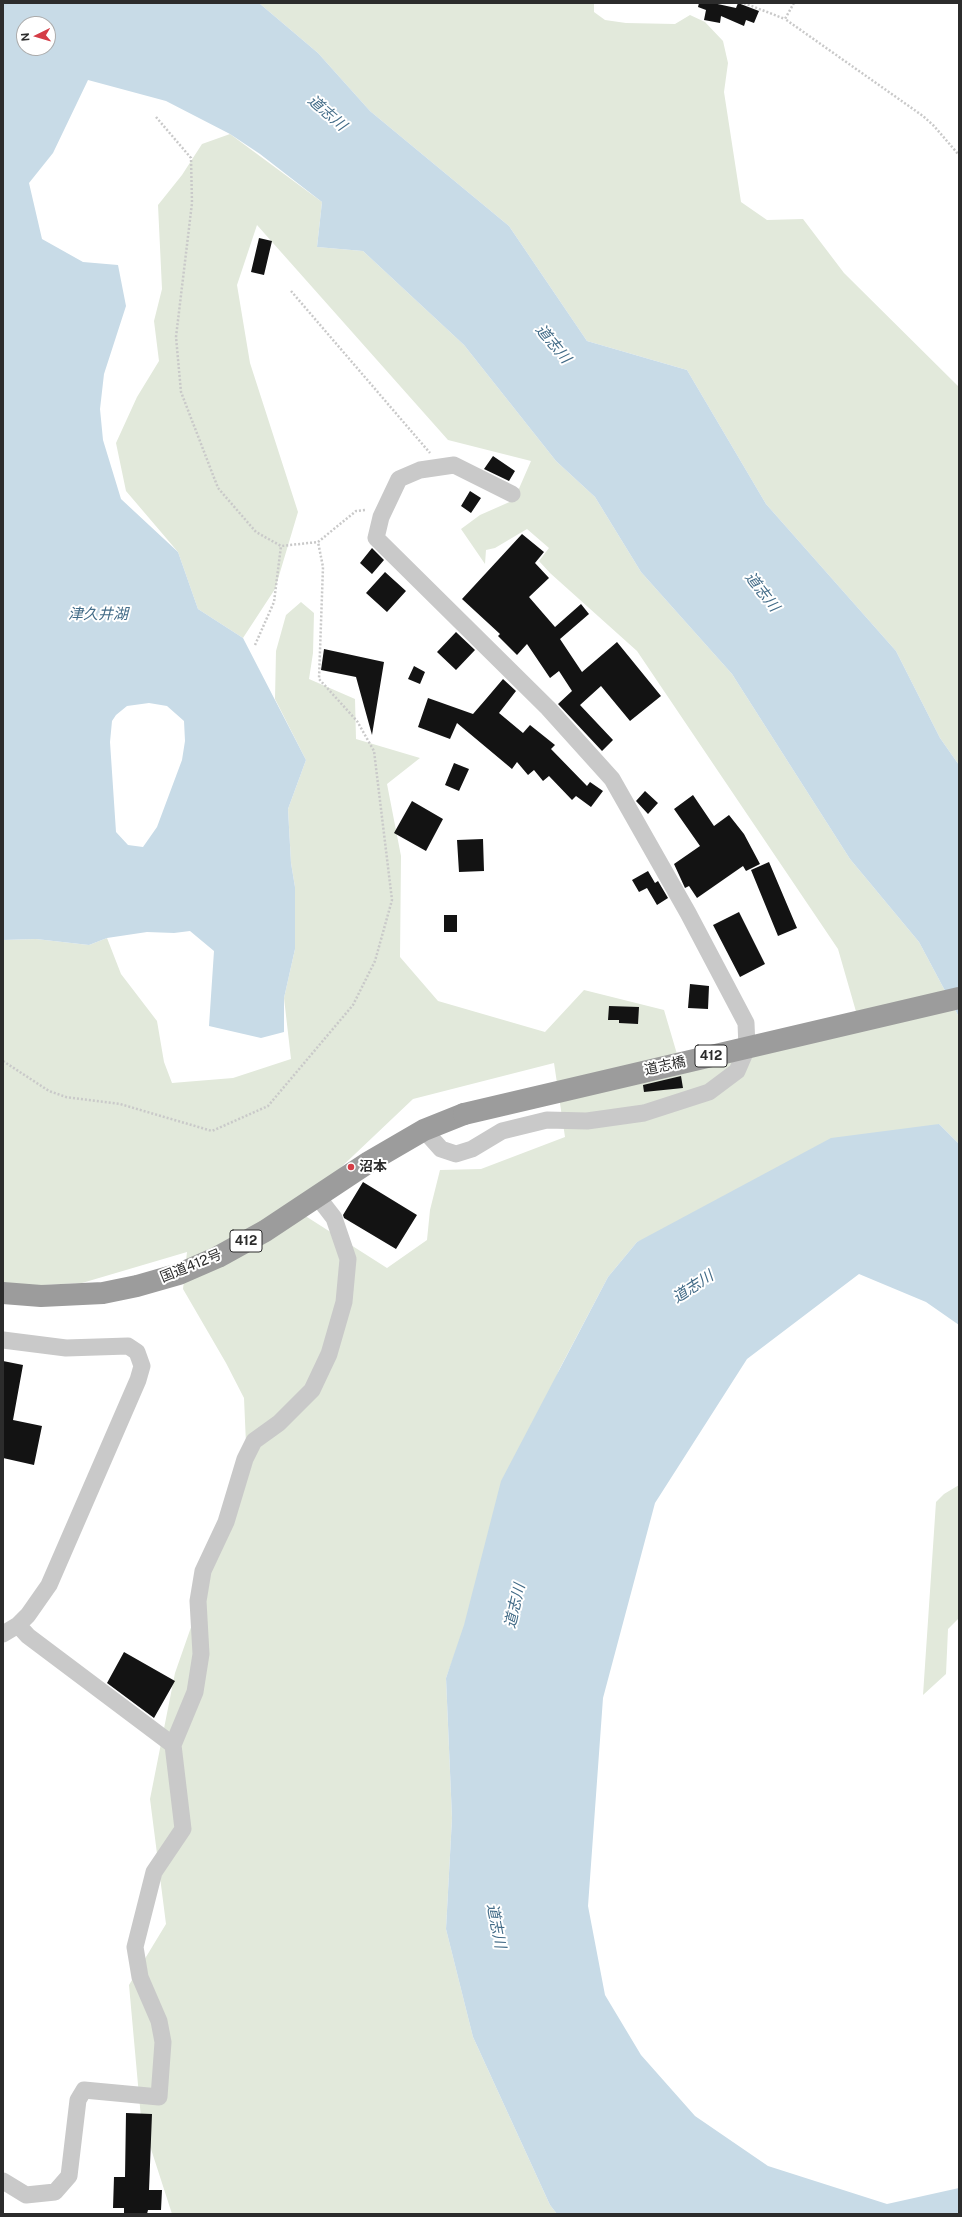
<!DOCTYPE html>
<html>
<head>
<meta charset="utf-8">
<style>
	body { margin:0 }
	#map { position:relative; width:962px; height:2217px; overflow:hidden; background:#fff; font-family:"Public Sans",sans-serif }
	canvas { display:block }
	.frame { position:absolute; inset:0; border:4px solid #2c2c2c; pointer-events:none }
	.north { position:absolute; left:16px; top:16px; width:40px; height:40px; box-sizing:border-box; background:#fff; border:1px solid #ababab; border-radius:50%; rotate:265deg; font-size:11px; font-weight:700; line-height:16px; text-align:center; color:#2c2c2c }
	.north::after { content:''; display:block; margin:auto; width:14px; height:18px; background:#d53d46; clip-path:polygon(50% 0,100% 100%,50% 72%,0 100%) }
</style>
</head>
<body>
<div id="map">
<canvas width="962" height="2217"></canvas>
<div class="frame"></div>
<div class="north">N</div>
</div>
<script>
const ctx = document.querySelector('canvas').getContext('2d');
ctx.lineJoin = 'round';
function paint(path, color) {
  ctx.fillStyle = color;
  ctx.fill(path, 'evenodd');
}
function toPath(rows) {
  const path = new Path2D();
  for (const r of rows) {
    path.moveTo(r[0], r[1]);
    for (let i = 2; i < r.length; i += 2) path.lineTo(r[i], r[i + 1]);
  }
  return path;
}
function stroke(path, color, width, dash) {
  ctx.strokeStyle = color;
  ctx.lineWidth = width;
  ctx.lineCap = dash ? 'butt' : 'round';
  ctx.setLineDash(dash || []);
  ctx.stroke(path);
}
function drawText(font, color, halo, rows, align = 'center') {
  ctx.font = font + ' "Public Sans","Noto Sans JP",sans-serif';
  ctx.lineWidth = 4;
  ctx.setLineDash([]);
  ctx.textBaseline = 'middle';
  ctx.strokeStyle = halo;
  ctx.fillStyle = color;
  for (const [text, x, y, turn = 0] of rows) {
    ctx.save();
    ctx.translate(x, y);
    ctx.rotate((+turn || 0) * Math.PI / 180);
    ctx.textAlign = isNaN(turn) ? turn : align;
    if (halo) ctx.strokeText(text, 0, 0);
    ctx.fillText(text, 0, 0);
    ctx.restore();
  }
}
paint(toPath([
	[259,3,594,3,594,12,605,20,626,23,675,24,690,15,705,22,723,41,728,63,724,92,741,202,767,220,803,219,844,273,959,387,959,765,940,738,896,651,766,504,687,370,587,341,509,226,370,111,318,53],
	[230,134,322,202,317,247,363,251,464,345,556,461,595,497,641,572,732,674,850,859,919,942,959,1017,959,1144,939,1124,637,1242,608,1277,559,1370,446,1678,452,1818,446,1929,473,2037,550,2205,557,2214,172,2214,141,2118,129,1985,166,1924,150,1799,175,1673,247,1467,244,1398,226,1363,183,1289,187,1252,82,1283,3,1287,3,940,36,939,89,945,107,938,121,974,157,1021,164,1062,172,1083,233,1078,291,1059,284,998,295,949,295,887,291,863,288,809,306,760,275,699,276,651,286,615,301,602,314,613,313,653,309,679,355,699,356,739,420,758,387,784,401,856,400,957,438,1001,545,1032,584,990,664,1010,682,1071,857,1015,838,949,637,651,550,573,539,561,549,548,527,529,495,548,486,550,485,564,461,529,480,515,514,500,531,461,448,440,257,225,237,285,250,363,298,512,275,589,243,638,198,609,178,552,126,491,116,443,137,397,159,361,154,321,162,289,158,205,182,175,202,144],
	[554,1063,565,1137,481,1169,440,1170,430,1210,427,1240,387,1268,296,1210,413,1099],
	[959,1485,959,1618,948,1629,946,1674,923,1695,936,1502,944,1494]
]), '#e2e9db');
paint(toPath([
	[3,3,259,3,318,53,370,111,509,226,587,341,687,370,766,504,896,651,940,738,959,765,959,1017,919,942,850,859,732,674,641,572,595,497,556,461,464,345,363,251,317,247,322,202,260,154,230,134,166,101,88,80,53,153,29,183,42,239,83,262,118,265,126,306,104,374,100,409,103,440,121,499,178,552,198,609,243,638,306,760,288,809,291,863,295,887,295,949,284,998,284,1032,261,1038,209,1026,214,951,190,931,174,933,147,932,107,938,89,945,36,939,3,940],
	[24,24,48,24,48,48,24,48],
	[149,703,167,706,184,721,185,741,182,760,157,827,143,847,128,845,116,832,110,742,112,721,116,715,127,706],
	[939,1124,959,1144,959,1325,926,1302,859,1274,747,1359,655,1503,603,1698,588,1906,605,1995,641,2055,695,2116,768,2166,887,2204,959,2188,959,2214,557,2214,550,2205,473,2037,446,1929,452,1818,446,1678,464,1625,501,1481,608,1277,637,1242,831,1138]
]), '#c8dbe7');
paint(toPath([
	[699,3,713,3,736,8,738,3,759,11,754,23,746,20,744,26,721,16,720,23,704,20,706,10,698,7],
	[259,238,272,241,264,275,251,272],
	[493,456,515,471,509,481,484,469],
	[470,491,481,498,471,513,461,506],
	[522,534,544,552,535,563,549,578,529,597,555,627,581,604,589,614,560,639,582,672,617,642,661,696,630,721,601,686,580,705,613,740,602,751,558,704,572,691,559,671,550,678,527,644,517,655,498,636,500,634,462,599],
	[372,548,384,560,372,574,360,563],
	[385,572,406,591,387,612,366,593],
	[456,632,475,650,456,670,437,652],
	[324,649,384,662,372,735,356,677,321,670],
	[414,666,425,672,420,684,408,679],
	[503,679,516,691,499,713,523,733,530,725,555,745,551,749,587,786,590,782,603,791,591,807,576,796,572,800,549,776,543,781,534,770,528,775,517,762,512,769,457,723,450,739,418,727,428,698,473,714,486,699,489,701,486,699],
	[454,763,469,769,459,791,445,785],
	[645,791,658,803,648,814,636,801],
	[693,795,714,826,729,815,744,834,760,864,746,871,743,866,697,898,689,886,685,888,674,864,700,846,674,809],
	[412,801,443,819,426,851,394,833],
	[483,839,484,871,459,872,457,840],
	[769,862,797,928,778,936,751,870],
	[648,871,655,883,658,881,668,898,657,905,647,888,639,892,632,880],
	[739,912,765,964,740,977,713,925],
	[444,915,457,915,457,932,444,932],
	[690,984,709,986,708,1009,688,1008],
	[609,1006,639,1007,638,1024,619,1023,619,1020,608,1020],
	[681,1076,683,1088,644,1092,643,1085],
	[363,1182,417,1215,396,1249,344,1218,343,1215],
	[3,1361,23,1365,13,1420,42,1426,34,1465,3,1458],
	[124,1652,175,1681,154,1718,107,1683],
	[126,2113,152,2114,149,2190,162,2190,161,2210,148,2210,147,2214,124,2214,124,2208,113,2208,114,2177,125,2177]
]), '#131313');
stroke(toPath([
	[744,3,785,19],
	[794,3,785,19,923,116,934,126,959,155],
	[156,117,191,158,192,203,176,337,181,392,218,488,256,532,281,546,318,542,356,511,366,510],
	[291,291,430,453],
	[255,645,274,602,281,546],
	[3,1061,49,1091,66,1097,120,1104,212,1131,268,1106,353,1005,375,961,392,900,374,751,357,721,319,679,323,567,318,542]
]), '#c9c9c9', 2.5, [2, 2]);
stroke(toPath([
	[424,1130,441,1149,456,1154,472,1149,502,1131,547,1120,587,1121,644,1113,709,1092,737,1071,747,1048,746,1023,688,913,612,779,548,708,376,538,381,517,399,479,420,470,454,465,512,494],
	[3,1340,66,1348,128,1346,137,1352,142,1366,138,1380,49,1585,28,1615,18,1625,3,1634],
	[18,1625,28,1636,173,1745],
	[3,2181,26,2195,55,2192,69,2176,78,2100,84,2090,159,2097,163,2042,159,2021,140,1977,135,1947,154,1872,183,1829,173,1745,195,1692,201,1654,198,1601,203,1571,226,1522,245,1459,254,1441,279,1423,312,1390,329,1354,344,1302,348,1259,334,1218,317,1196]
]), '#c9c9c9', 17);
stroke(toPath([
	[3,1293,41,1296,103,1293,137,1286,179,1274,218,1257,265,1231,369,1162,424,1130,464,1114]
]), '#9c9c9c', 22);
stroke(toPath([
	[464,1114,959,998]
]), '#9c9c9c', 22);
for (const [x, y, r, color] of [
	[351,1167,4,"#d53d46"]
]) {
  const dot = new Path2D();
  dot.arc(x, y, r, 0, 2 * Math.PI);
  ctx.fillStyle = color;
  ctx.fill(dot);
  stroke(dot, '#fff', 1.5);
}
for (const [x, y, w] of [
	[711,1056,32],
	[246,1241,32]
]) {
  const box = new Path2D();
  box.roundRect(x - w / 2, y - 11, w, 22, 3);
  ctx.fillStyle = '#fff';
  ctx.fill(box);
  stroke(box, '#2c2c2c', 1);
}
drawText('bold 13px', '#2c2c2c', null, [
	["412",711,1056],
	["412",246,1241]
]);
drawText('14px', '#2c2c2c', '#fff', [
	["道志橋",665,1066,-13],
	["国道412号",191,1266,-22]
]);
drawText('bold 14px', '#2c2c2c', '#fff', [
	["沼本",359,1167]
], 'left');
drawText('italic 15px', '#426b87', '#fff', [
	["道志川",327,113,41],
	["道志川",553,344,50],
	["道志川",762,592,52],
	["津久井湖",98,614],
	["道志川",693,1287,-33],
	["道志川",515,1606,-77],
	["道志川",496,1926,79]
]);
</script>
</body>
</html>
